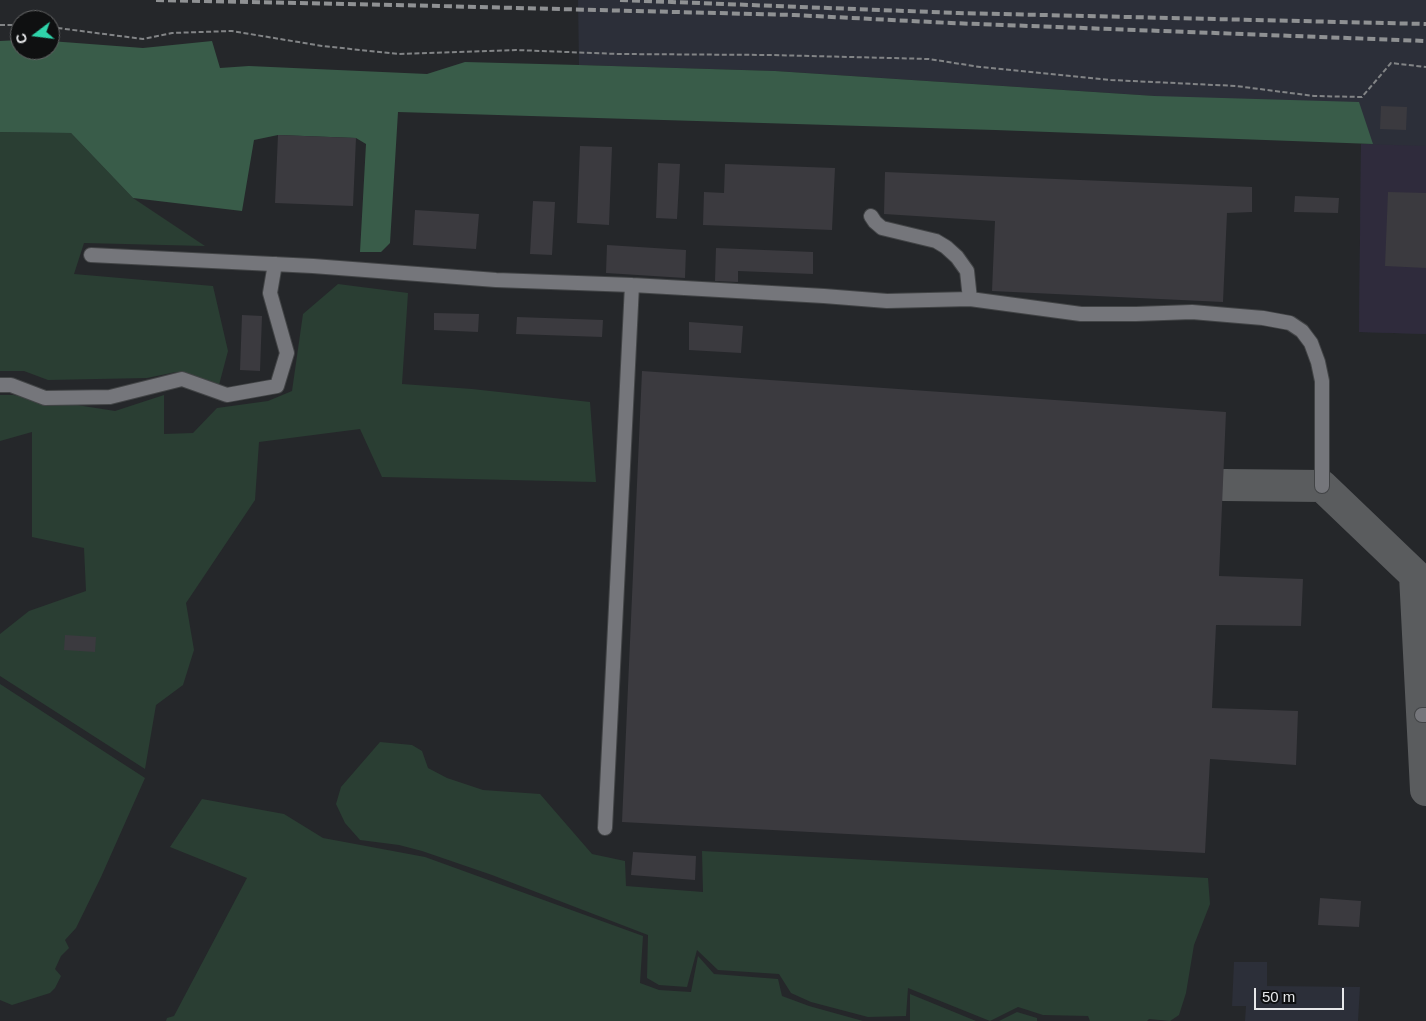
<!DOCTYPE html>
<html>
<head>
<meta charset="utf-8">
<style>
	body { margin:0 }
	#map { position:relative; width:1426px; height:1021px; overflow:hidden; background:#25272a; font-family:Arial,sans-serif }
	canvas { display:block }
	.north { position:absolute; left:10px; top:10px; width:50px; height:50px; box-sizing:border-box; background:#0f1011; border:1px solid #656667; border-radius:50%; rotate:255deg; font-size:14px; font-weight:700; line-height:20px; text-align:center; color:#e6e7e9 }
	.north::after { content:''; display:block; margin:auto; width:18px; height:22px; background:#2fd4aa; clip-path:polygon(50% 0,100% 100%,50% 72%,0 100%) }
	.scale { position:absolute; left:1254px; top:988px; width:90px; height:22px; box-sizing:border-box; border:2px solid #e6e7e9; border-top:0; padding-left:6px; font-size:15px; line-height:18px; white-space:nowrap; color:#e6e7e9; -webkit-text-stroke:4px #0f1011; paint-order:stroke }
</style>
</head>
<body>
<div id="map">
<canvas width="1426" height="1021"></canvas>
<div class="north">С</div>
<div class="scale">50 m</div>
</div>
<script>
const ctx = document.querySelector('canvas').getContext('2d');
ctx.lineJoin = 'round';
function paint(path, color) {
  ctx.fillStyle = color;
  ctx.fill(path, 'evenodd');
}
function toPath(rows) {
  const path = new Path2D();
  for (const r of rows) {
    path.moveTo(r[0], r[1]);
    for (let i = 2; i < r.length; i += 2) path.lineTo(r[i], r[i + 1]);
  }
  return path;
}
function stroke(path, color, width, dash) {
  ctx.strokeStyle = color;
  ctx.lineWidth = width;
  ctx.lineCap = dash ? 'butt' : 'round';
  ctx.setLineDash(dash || []);
  ctx.stroke(path);
}
paint(toPath([
	[578,0,1426,0,1426,334,1359,332,1361,144,1373,144,1155,96,775,71,579,65],
	[1234,962,1267,962,1267,986,1360,987,1358,1021,1245,1021,1246,1006,1232,1006]
]), '#2c2f39');
paint(toPath([
	[1361,144,1426,146,1426,334,1359,332]
]), '#2f2b3c');
paint(toPath([
	[0,132,71,133,133,198,205,246,84,243,74,274,213,286,228,351,219,385,176,372,147,378,48,380,24,371,0,371],
	[338,284,408,293,402,384,472,389,590,402,596,482,382,477,360,429,259,442,255,500,186,603,194,650,183,685,156,705,145,769,0,676,0,634,29,611,86,591,84,548,32,537,32,432,0,441,0,395,13,395,115,411,164,395,164,434,193,433,217,408,268,401,292,391,303,314],
	[0,684,145,778,101,877,76,928,65,940,69,948,61,956,55,969,61,976,55,988,50,993,12,1005,0,1000],
	[380,742,412,745,422,751,428,768,447,778,483,790,540,794,592,854,625,861,626,886,703,892,702,851,1208,878,1210,904,1194,945,1186,993,1179,1015,1170,1021,1149,1019,1147,1021,1090,1021,1088,1016,1043,1015,1018,1007,990,1021,908,988,906,1016,868,1017,811,1002,791,993,779,974,718,970,697,950,687,987,659,985,647,978,648,935,492,875,422,851,399,845,360,840,345,823,336,804,341,787],
	[202,799,284,814,323,838,425,857,643,936,640,983,659,990,691,992,698,956,714,974,778,979,782,996,809,1006,863,1021,166,1021,167,1018,174,1016,247,878,170,847],
	[910,994,976,1021,903,1021,910,1021],
	[1017,1012,1037,1018,1037,1021,999,1021]
]), '#2a3e33');
paint(toPath([
	[20,40,20,50,50,50,50,41,143,48,212,41,220,68,249,66,427,74,465,62,579,65,775,71,1155,96,1359,102,1373,144,995,130,398,112,390,243,381,252,360,252,366,144,356,138,278,135,254,140,242,211,133,198,71,133,0,132,0,41]
]), '#395c49');
stroke(toPath([
	[1224,485,1322,486,1415,575,1426,790]
]), '#5a5c5e', 32);
paint(toPath([
	[1381,106,1407,107,1406,130,1380,129],
	[278,135,356,138,353,206,275,203],
	[580,146,612,147,609,225,577,223],
	[658,163,680,164,677,219,656,218],
	[725,164,835,168,832,230,703,225,704,192,724,193],
	[885,172,1252,187,1252,212,1227,213,1223,302,992,291,995,221,884,214],
	[1388,192,1426,193,1426,268,1385,266],
	[1295,196,1339,198,1338,213,1294,212],
	[533,201,555,202,552,255,530,254],
	[415,210,479,214,476,249,413,245],
	[607,245,686,250,685,278,606,273],
	[716,248,813,252,813,274,738,271,738,282,715,281],
	[434,313,479,314,478,332,434,330],
	[242,315,262,316,260,371,240,370],
	[517,317,603,320,602,337,516,334],
	[689,322,743,326,741,353,689,350],
	[642,371,1226,412,1219,576,1303,579,1301,626,1216,625,1212,708,1298,711,1296,765,1210,759,1205,853,622,822],
	[65,635,96,637,95,652,64,650],
	[633,852,696,856,695,880,631,875],
	[1320,898,1361,901,1359,927,1318,925]
]), '#3b3a3f');
const minor = toPath([
	[871,216,875,222,882,228,936,241,946,247,957,257,967,271,970,299],
	[91,255,313,266,496,280,632,285,824,296,887,301,970,299,1081,314,1136,314,1192,312,1263,318,1290,323,1302,331,1311,343,1318,362,1322,381,1322,486],
	[0,385,11,385,45,398,110,397,182,379,227,395,277,386,287,353,270,293,275,264],
	[1422,715,1426,715],
	[605,828,632,285]
]);
stroke(minor, '#424446', 16);
stroke(toPath([
	[0,25,20,25],
	[50,27,143,39,172,33,232,31,322,46,399,54,516,50,618,54,772,55,929,59,980,67,1111,80,1236,86,1314,96,1362,97,1391,63,1426,67]
]), '#828486', 2, [5, 2.5]);
stroke(minor, '#75767b', 14);
stroke(toPath([
	[156,0,439,6,794,15,951,23,1426,41],
	[620,0,958,13,1426,24]
]), '#8f9193', 4, [8, 4]);
</script>
</body>
</html>
